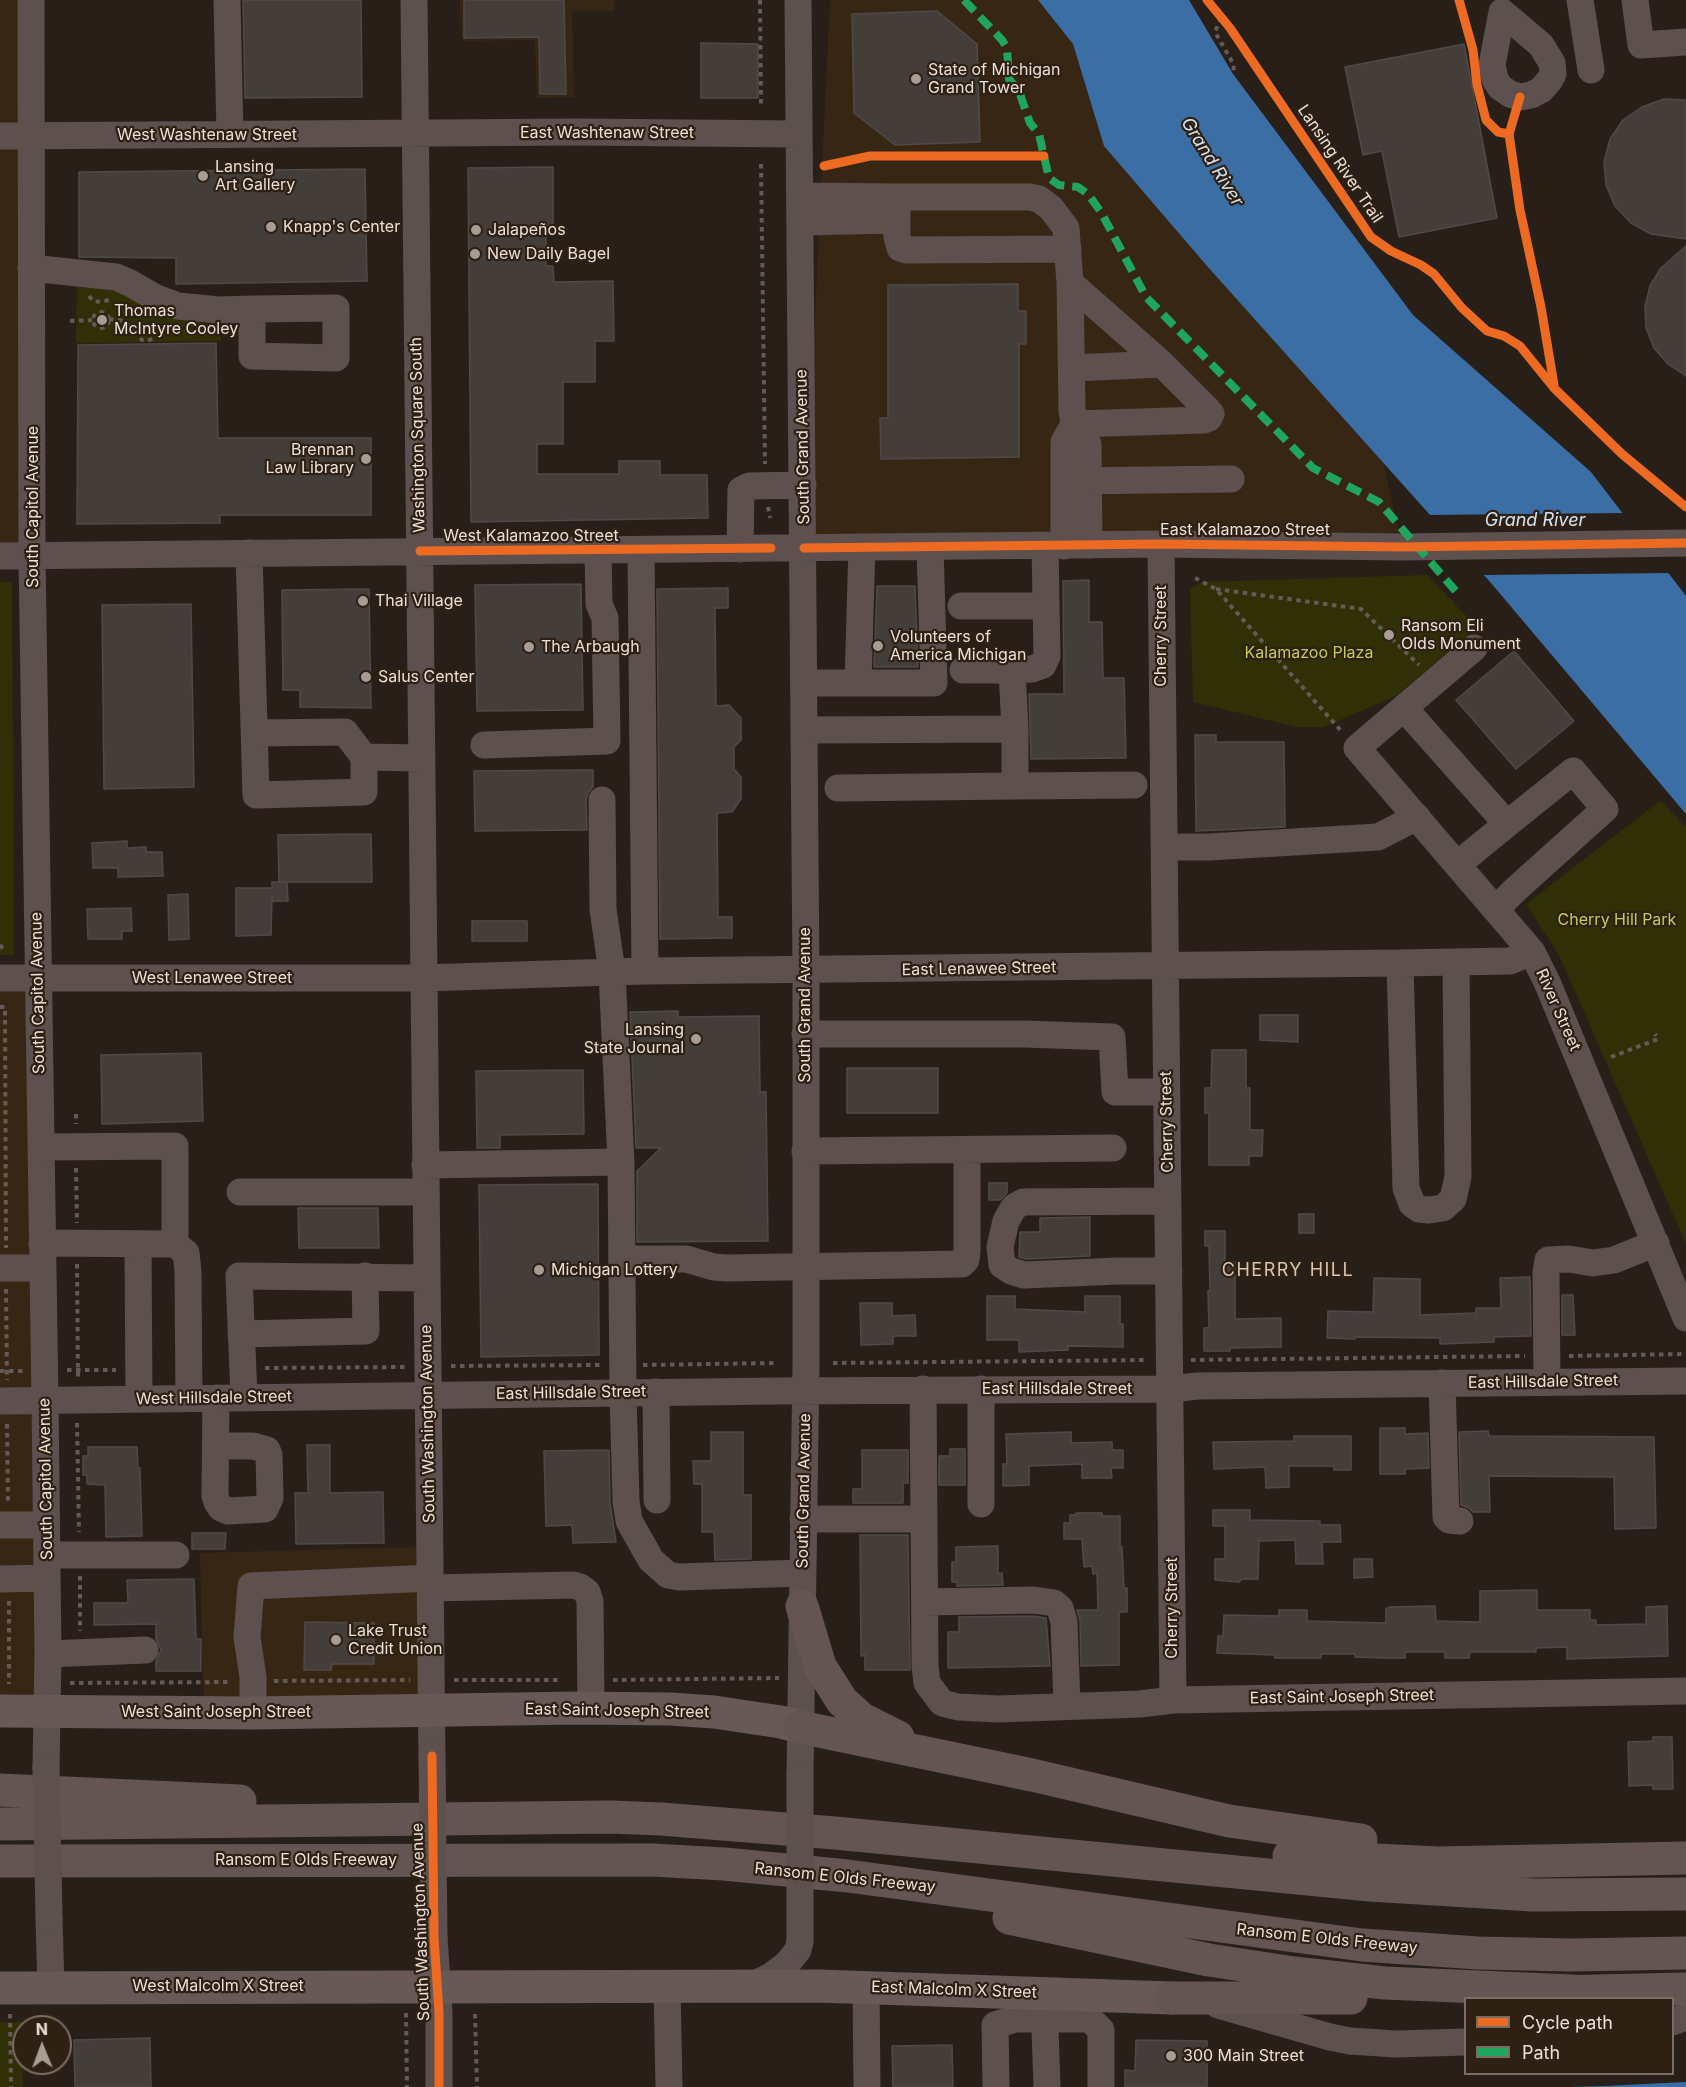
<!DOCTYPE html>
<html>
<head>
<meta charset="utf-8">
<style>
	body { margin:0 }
	#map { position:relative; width:1686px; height:2087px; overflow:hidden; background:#282018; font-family:Inter,sans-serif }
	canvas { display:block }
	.legend { position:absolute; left:1464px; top:1997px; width:210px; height:78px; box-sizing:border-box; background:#2e2012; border:2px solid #7a6d61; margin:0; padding:8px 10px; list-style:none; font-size:18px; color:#ebe0d8 }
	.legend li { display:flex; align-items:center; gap:12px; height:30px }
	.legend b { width:30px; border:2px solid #7a6d61 }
	.north { position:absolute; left:12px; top:2015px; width:60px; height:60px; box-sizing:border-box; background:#2e2012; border:2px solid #7a6d61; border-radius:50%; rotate:359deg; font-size:16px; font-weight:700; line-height:24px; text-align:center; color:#ebe0d8 }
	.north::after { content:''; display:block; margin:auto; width:21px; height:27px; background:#a79d95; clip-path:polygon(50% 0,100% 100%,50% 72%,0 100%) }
</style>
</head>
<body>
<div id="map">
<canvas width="1686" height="2087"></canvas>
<ul class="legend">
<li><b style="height:8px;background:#ed6a23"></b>Cycle path</li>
<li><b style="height:8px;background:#20a55d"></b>Path</li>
</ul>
<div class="north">N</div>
</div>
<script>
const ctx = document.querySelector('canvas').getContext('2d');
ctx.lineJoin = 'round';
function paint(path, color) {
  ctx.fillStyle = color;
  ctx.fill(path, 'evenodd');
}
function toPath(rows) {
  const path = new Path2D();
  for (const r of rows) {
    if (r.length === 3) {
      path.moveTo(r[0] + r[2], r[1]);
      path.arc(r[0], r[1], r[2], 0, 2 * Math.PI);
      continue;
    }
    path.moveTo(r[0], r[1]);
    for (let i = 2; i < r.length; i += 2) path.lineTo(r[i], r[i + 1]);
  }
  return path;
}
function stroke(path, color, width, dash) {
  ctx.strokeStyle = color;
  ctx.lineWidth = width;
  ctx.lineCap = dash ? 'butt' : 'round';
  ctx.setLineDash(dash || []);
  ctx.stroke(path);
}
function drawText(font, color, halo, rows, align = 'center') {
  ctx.font = font + ' Inter,sans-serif';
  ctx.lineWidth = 4.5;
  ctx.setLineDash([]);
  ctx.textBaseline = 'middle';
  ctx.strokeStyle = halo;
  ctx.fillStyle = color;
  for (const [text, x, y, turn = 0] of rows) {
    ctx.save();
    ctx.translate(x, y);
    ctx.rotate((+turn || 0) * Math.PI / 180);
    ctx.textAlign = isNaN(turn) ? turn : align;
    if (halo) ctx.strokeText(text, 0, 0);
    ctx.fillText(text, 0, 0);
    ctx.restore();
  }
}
paint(toPath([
	[0,0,31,0,32,556,0,556],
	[460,0,614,0,614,11,572,11,574,97,537,98,535,40,462,41],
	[830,0,1038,0,1073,44,1104,146,1207,266,1383,461,1402,547,804,548],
	[0,978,38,978,46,1712,0,1712],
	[420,1547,421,1700,204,1708,200,1553]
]), '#382615');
paint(toPath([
	[77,283,111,283,220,319,221,341,76,343],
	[1427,575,1477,627,1396,696,1324,727,1297,727,1193,702,1190,589,1202,582],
	[0,582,12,582,14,955,0,955],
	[1660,801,1686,827,1686,1244,1559,955,1526,904],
	[0,2022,22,2022,23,2087,0,2087]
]), '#2f3006');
paint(toPath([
	[1038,0,1189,0,1233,74,1413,315,1591,472,1686,596,1686,814,1491,583,1207,266,1104,146,1073,44],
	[1686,2082,1686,2087,1571,2087,1605,2086]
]), '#3a6ea4');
paint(toPath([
	[1626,513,1672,573,1480,575,1427,515]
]), '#282018');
const building = toPath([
	[243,0,361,0,362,97,245,98,243,0],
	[464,0,564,0,566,94,540,94,539,37,464,38,464,0],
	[937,11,977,44,980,142,895,145,854,113,852,14,937,11],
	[701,43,758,44,758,98,701,98,701,43],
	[1464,44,1497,218,1399,237,1382,151,1363,155,1345,67,1464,44],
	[1664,99,1686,100,1686,239,1651,234,1631,223,1615,206,1606,185,1604,162,1610,139,1623,120,1642,107,1664,99],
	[553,167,553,225,546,226,546,266,553,266,554,282,613,281,614,341,595,341,595,382,563,382,563,444,537,444,537,474,619,474,619,461,660,461,660,475,707,475,708,518,471,522,468,168,553,167],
	[365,169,367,281,176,284,176,258,79,257,79,172,365,169],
	[1686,246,1686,376,1668,364,1654,348,1646,328,1645,307,1650,286,1661,268,1686,246],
	[1018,284,1018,311,1026,311,1026,344,1019,344,1019,457,881,459,880,418,888,418,888,285,1018,284],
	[216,343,218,438,371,438,371,515,220,515,220,523,77,524,78,345,216,343],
	[1089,580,1089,622,1102,622,1103,678,1124,678,1126,758,1031,759,1029,694,1064,694,1063,581,1089,580],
	[581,584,583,710,477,711,475,585,581,584],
	[877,586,915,586,918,667,874,667,877,586],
	[728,588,728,608,715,608,716,706,729,705,741,718,741,740,734,747,734,769,741,777,741,799,732,812,717,813,718,917,732,917,732,938,660,939,657,589,728,588],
	[369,589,371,708,300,707,300,690,283,690,282,590,369,589],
	[191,604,194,787,104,789,102,605,191,604],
	[1514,651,1574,721,1516,769,1456,700,1514,651],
	[1195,735,1216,735,1216,742,1284,742,1285,827,1196,831,1195,735],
	[593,770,593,787,588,793,586,800,587,830,475,831,474,771,593,770],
	[371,834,372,882,279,882,278,835,371,834],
	[127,841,127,848,146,847,146,852,162,852,163,876,118,877,118,868,93,868,92,843,127,841],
	[272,882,287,882,288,901,272,901,272,896,271,935,236,936,236,888,272,888,272,882],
	[188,894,189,939,169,940,168,895,188,894],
	[131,908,132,931,122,931,122,939,88,939,87,909,131,908],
	[472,921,527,921,527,941,472,941,472,921],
	[678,1011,678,1017,759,1016,760,1092,766,1092,768,1241,637,1242,637,1171,661,1148,636,1148,630,1012,678,1011],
	[1260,1015,1298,1015,1298,1042,1260,1040,1260,1015],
	[1212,1050,1246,1050,1246,1088,1250,1088,1250,1130,1263,1130,1262,1156,1249,1156,1249,1165,1209,1165,1209,1113,1205,1113,1205,1088,1211,1088,1212,1050],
	[201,1053,203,1121,102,1124,101,1055,201,1053],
	[847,1068,938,1068,938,1113,847,1113,847,1068],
	[583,1070,584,1134,500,1135,500,1148,477,1148,476,1071,583,1070],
	[989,1183,1007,1183,1007,1193,1000,1200,989,1200,989,1183],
	[598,1184,599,1355,481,1357,479,1185,598,1184],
	[298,1208,378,1208,379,1248,299,1248,298,1208],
	[1299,1214,1314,1214,1314,1233,1299,1233,1299,1214],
	[1090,1217,1090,1256,1026,1259,1019,1257,1020,1232,1040,1232,1040,1218,1090,1217],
	[1205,1231,1225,1231,1225,1262,1235,1262,1235,1319,1281,1318,1281,1347,1230,1348,1230,1351,1204,1351,1204,1328,1209,1328,1208,1291,1210,1291,1209,1246,1205,1246,1205,1231],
	[1530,1277,1531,1336,1494,1337,1494,1342,1440,1344,1440,1338,1355,1337,1355,1339,1327,1338,1328,1311,1373,1312,1374,1278,1420,1279,1420,1315,1476,1313,1476,1308,1501,1308,1500,1278,1530,1277],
	[1562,1295,1573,1295,1575,1335,1562,1335,1562,1295],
	[987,1296,1015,1296,1015,1309,1085,1312,1085,1296,1120,1296,1120,1324,1123,1324,1123,1347,1068,1346,1068,1350,1019,1352,1019,1340,987,1340,987,1296],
	[860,1303,892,1303,892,1316,915,1315,916,1336,893,1336,893,1344,861,1345,860,1303],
	[1380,1428,1405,1428,1405,1434,1428,1433,1429,1468,1405,1469,1405,1474,1380,1474,1380,1428],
	[1488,1431,1489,1436,1654,1437,1656,1528,1615,1529,1614,1477,1489,1476,1490,1512,1473,1512,1469,1508,1461,1505,1459,1432,1488,1431],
	[711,1432,743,1432,743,1495,751,1495,751,1559,715,1560,714,1532,702,1532,702,1484,694,1484,693,1461,711,1461,711,1432],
	[1071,1432,1071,1443,1112,1442,1112,1450,1123,1450,1123,1468,1111,1468,1112,1478,1082,1478,1082,1464,1029,1466,1029,1485,1003,1486,1003,1464,1007,1464,1006,1434,1071,1432],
	[1294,1436,1351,1436,1351,1470,1334,1470,1334,1466,1289,1466,1289,1487,1266,1488,1265,1467,1214,1469,1213,1442,1294,1441,1294,1436],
	[307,1445,330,1445,330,1493,383,1492,384,1543,296,1544,295,1493,308,1493,307,1445],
	[88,1447,137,1447,138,1468,140,1468,142,1536,106,1537,105,1485,87,1484,87,1475,83,1475,83,1456,88,1456,88,1447],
	[950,1449,965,1449,965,1485,939,1485,939,1456,950,1456,950,1449],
	[609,1450,610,1502,616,1542,573,1543,572,1525,546,1526,544,1451,609,1450],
	[862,1450,908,1450,908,1483,903,1483,903,1503,853,1503,853,1489,862,1489,862,1450],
	[1213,1510,1250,1510,1250,1520,1320,1521,1320,1525,1340,1525,1341,1542,1322,1542,1323,1564,1296,1564,1295,1540,1259,1541,1258,1579,1242,1579,1239,1582,1215,1580,1215,1559,1225,1559,1225,1526,1213,1526,1213,1510],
	[1076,1513,1102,1513,1102,1516,1120,1516,1120,1547,1122,1547,1124,1588,1127,1588,1127,1612,1119,1612,1119,1665,1081,1666,1080,1621,1077,1610,1098,1610,1097,1573,1093,1574,1092,1566,1084,1567,1082,1539,1064,1539,1064,1523,1070,1523,1070,1515,1076,1515,1076,1513],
	[192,1533,226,1533,225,1549,192,1549,192,1533],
	[860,1535,908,1535,910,1670,865,1670,865,1655,861,1656,860,1535],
	[998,1546,998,1574,1002,1573,1003,1585,957,1586,957,1582,952,1582,952,1562,956,1562,956,1547,998,1546],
	[1354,1559,1372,1559,1373,1577,1354,1578,1354,1559],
	[194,1579,196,1639,201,1639,201,1671,156,1671,156,1661,161,1650,156,1639,156,1624,94,1625,94,1603,128,1603,127,1580,194,1579],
	[1537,1590,1537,1610,1590,1610,1590,1620,1596,1620,1596,1625,1646,1624,1646,1607,1667,1606,1668,1656,1567,1659,1567,1647,1536,1648,1536,1652,1470,1652,1469,1658,1445,1658,1445,1652,1405,1652,1405,1658,1385,1658,1355,1657,1355,1654,1321,1654,1321,1658,1275,1658,1275,1655,1217,1653,1218,1636,1223,1636,1224,1615,1279,1616,1279,1610,1307,1610,1307,1621,1386,1623,1386,1609,1389,1607,1435,1606,1436,1621,1480,1622,1480,1591,1537,1590],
	[1033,1616,1046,1618,1050,1666,948,1668,948,1632,959,1632,959,1617,1033,1616],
	[305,1622,374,1623,374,1664,332,1664,331,1670,304,1670,305,1622],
	[1653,1737,1672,1737,1673,1789,1653,1789,1653,1785,1629,1786,1628,1742,1653,1741,1653,1737],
	[150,2038,151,2087,75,2087,74,2040,150,2038],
	[1136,2040,1207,2041,1207,2087,1125,2087,1125,2070,1135,2071,1136,2040],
	[952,2045,953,2087,893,2087,892,2046,952,2045]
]);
paint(building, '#443e3b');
stroke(building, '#504a47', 1.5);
stroke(toPath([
	[760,0,761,104],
	[1221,18,1215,32,1234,65,1233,74],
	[761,164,765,464],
	[89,296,93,301,101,302,109,300],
	[101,320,8],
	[109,319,120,320,137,330,147,329,157,333,172,327],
	[70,321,92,320],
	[137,330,138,336,142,340,147,341,154,338,157,333],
	[768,507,770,518],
	[1195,578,1216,589,1342,732],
	[1216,589,1361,609,1419,665],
	[0,945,4,950],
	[0,1007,5,1007,6,1248],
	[1611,1057,1658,1039,1655,1034],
	[76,1114,76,1124],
	[76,1168,77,1223],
	[77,1264,78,1379],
	[6,1289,7,1380],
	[1569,1356,1686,1354],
	[1191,1360,1525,1356],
	[833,1363,1147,1360],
	[643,1365,778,1363],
	[451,1366,602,1365],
	[265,1368,407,1367],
	[67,1370,116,1370],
	[0,1371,23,1371],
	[77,1423,79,1532],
	[7,1424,8,1503],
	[80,1576,80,1631],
	[9,1601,9,1684],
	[454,1680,560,1680],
	[613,1680,779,1678],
	[274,1681,410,1680],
	[70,1683,230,1682],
	[406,2013,407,2087],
	[10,2014,11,2087],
	[475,2014,477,2087]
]), '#645a57', 4, [4.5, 4.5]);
stroke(toPath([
	[31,0,32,556,45,1400,48,1654,46,1767],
	[227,0,230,134],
	[414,0,432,1756],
	[798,0,806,971,806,1363,800,1775],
	[1580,0,1591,70],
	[1635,0,1641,45,1686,42],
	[1502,12,1541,45,1552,63,1553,74,1549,81,1541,90,1531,95,1520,97,1510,94,1500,87,1495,79,1492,65,1502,12],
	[0,136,577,132,799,134],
	[800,196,897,197],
	[800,222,897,220],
	[1068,249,907,250,900,248,897,237,897,197,1030,197,1039,199,1051,208,1066,228,1070,283,1072,410,1074,424,1204,420,1209,418,1211,414,1207,409,1162,364,1070,283],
	[31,268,116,277,130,283,156,298,178,306,219,310,252,309,336,308,336,358,252,356,252,309],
	[1072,368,1162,364],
	[1071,481,1231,479],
	[1161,544,1173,1700],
	[1064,546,1064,442,1074,424,1088,444,1089,545],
	[740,549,741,490,749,486,803,485],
	[641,550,645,971],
	[249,553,256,795,364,792,364,757],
	[0,556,1161,544,1402,547,1686,543],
	[961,606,1046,606],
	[1474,648,1357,748,1532,952,1547,982,1686,1318],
	[963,670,1012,670],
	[804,683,934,683,930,547],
	[858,683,862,547],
	[1404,708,1507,824,1458,864],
	[1015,729,1012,670,1032,669,1043,665,1047,656,1045,546],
	[804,730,1015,729,1015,786,1134,785],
	[255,733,345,732,364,757,422,758],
	[484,745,607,741,605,618,599,604,598,550],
	[838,788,1015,786],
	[602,800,603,909,612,972,621,1162],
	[1164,847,1209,847,1378,837,1417,817],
	[1496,909,1515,890,1605,809,1573,771,1507,824],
	[1400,963,1406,1188,1412,1204,1419,1209,1429,1210,1443,1208,1453,1199,1458,1177,1456,962],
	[0,978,423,978,645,971,1400,963,1510,961,1532,952],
	[805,1034,1024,1034,1112,1037,1115,1092,1166,1092],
	[41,1147,175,1146,175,1244,42,1243],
	[805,1151,1113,1148],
	[425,1165,621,1162,623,1393,626,1501,629,1521,651,1560,668,1575,679,1577,803,1573],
	[240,1192,426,1192],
	[1167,1201,1023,1202,1014,1207,1006,1221,1000,1247,1002,1265,1011,1271,1024,1275,1118,1271,1169,1271],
	[138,1244,139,1399],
	[175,1244,186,1253,188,1271,189,1398],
	[622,1259,686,1259,714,1267,726,1268,962,1264,966,1260,967,1251,967,1150],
	[0,1268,43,1268],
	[241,1334,366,1331,365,1276],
	[1547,1382,1546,1272,1548,1260,1569,1259,1593,1263,1614,1260,1656,1243],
	[1442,1383,1446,1517,1449,1520,1460,1521],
	[923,1389,925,1666,927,1683,942,1703,958,1707,998,1709,1140,1704,1173,1700,1686,1691],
	[981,1389,981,1504],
	[656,1392,657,1500],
	[244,1397,239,1276,426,1278],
	[0,1401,778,1391,1170,1389,1198,1386,1686,1381],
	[216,1446,253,1446,267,1450,269,1455,270,1498,265,1509,228,1511,221,1508,217,1502,215,1496,216,1398],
	[803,1519,924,1519],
	[0,1525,46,1525],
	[47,1555,176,1555],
	[0,1579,47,1578],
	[431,1588,573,1585,580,1587,587,1592,590,1601,591,1708],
	[925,1602,1034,1600,1054,1603,1060,1608,1064,1622,1067,1706],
	[48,1654,145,1650],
	[253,1713,253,1677,247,1637,251,1586,431,1578],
	[49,1918,51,1987],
	[434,1937,439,2013,439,2087],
	[751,1986,771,1976,787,1964,798,1950,800,1941],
	[866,1986,867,2087],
	[667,1987,669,2087],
	[1044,2000,1047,2087],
	[1218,2005,1330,2037,1350,2041,1396,2044,1466,2042],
	[1672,2022,1686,2017],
	[996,2087,995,2025,1015,2019,1090,2019,1101,2030,1101,2087]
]), '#5d504f', 27);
stroke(toPath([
	[0,1711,253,1713,578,1708,670,1709,714,1712,781,1722,800,1727],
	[0,1988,818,1986,1172,1998]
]), '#685856', 33);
stroke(toPath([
	[802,1606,820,1666,842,1701,862,1719,898,1737],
	[800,1727,1032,1775,1229,1821,1361,1840],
	[0,1790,240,1801],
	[0,1824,610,1817,661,1819,835,1833,1370,1885,1533,1895,1686,1894],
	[1289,1856,1439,1863,1686,1858],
	[0,1861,652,1860,724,1864,848,1876,1362,1945,1478,1953,1572,1955,1686,1953],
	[1009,1918,1209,1960,1294,1973,1385,1983,1572,1991],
	[1550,1992,1686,1989],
	[1172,1998,1351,1998]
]), '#645552', 33);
stroke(toPath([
	[432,1756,434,1937],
	[46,1767,49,1918],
	[800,1775,800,1941]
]), '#5d504f', 27);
stroke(toPath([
	[964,0,1002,40,1007,48,1009,79,1019,91,1030,123,1039,134,1049,178,1059,185,1078,187,1088,194,1101,212,1146,297,1313,468,1379,502,1459,595]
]), '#20a55d', 8, [15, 8]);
stroke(toPath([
	[1207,0,1230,28,1371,237,1391,251,1421,265,1434,274,1462,308,1487,331,1504,336,1520,346,1554,388,1622,454,1686,507],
	[1459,0,1473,50,1477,85,1486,120,1498,132,1509,134],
	[1520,97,1509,134,1520,210,1541,307,1554,385],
	[824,166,870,156,1044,156],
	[804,548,1161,544,1402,547,1686,543],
	[420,551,771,548],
	[432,1756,434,1937,439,2013,439,2087]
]), '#ed6a23', 9);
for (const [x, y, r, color] of [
	[916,79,6,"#a79d95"],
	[203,176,6,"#a79d95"],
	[271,227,6,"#a79d95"],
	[476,230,6,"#a79d95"],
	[475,254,6,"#a79d95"],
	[102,320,6,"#a79d95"],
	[366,459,6,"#a79d95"],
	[363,601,6,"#a79d95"],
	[1389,635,6,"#a79d95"],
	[878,646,6,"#a79d95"],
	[529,647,6,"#a79d95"],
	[366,677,6,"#a79d95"],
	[696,1039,6,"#a79d95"],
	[539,1270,6,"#a79d95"],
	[336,1640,6,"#a79d95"],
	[1171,2056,6,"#a79d95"]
]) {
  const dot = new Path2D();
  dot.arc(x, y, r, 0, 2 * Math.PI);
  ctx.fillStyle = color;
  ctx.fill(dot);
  stroke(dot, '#2e2012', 2);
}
drawText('16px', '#ebe0d8', '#2e2012', [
	["State of Michigan",928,70],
	["Grand Tower",928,88],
	["Lansing",215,167],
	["Art Gallery",215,185],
	["Knapp's Center",283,227],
	["Jalapeños",488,230],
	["New Daily Bagel",487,254],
	["Thomas",114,311],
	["McIntyre Cooley",114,329],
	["Brennan",354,450,"right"],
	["Law Library",354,468,"right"],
	["Thai Village",375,601],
	["Ransom Eli",1401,626],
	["Olds Monument",1401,644],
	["Volunteers of",890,637],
	["America Michigan",890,655],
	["The Arbaugh",541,647],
	["Salus Center",378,677],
	["Lansing",684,1030,"right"],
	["State Journal",684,1048,"right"],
	["Michigan Lottery",551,1270],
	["Lake Trust",348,1631],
	["Credit Union",348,1649],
	["300 Main Street",1183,2056]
], 'left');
drawText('16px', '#ebe0d8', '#2e2012', [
	["East Washtenaw Street",607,133],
	["West Washtenaw Street",207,135],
	["Lansing River Trail",1340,164,56],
	["Washington Square South",418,435,-91],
	["South Grand Avenue",803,447,-91],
	["South Capitol Avenue",33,507,-90],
	["East Kalamazoo Street",1245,530],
	["West Kalamazoo Street",531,536],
	["Cherry Street",1161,636,-90],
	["East Lenawee Street",979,969,-1],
	["West Lenawee Street",212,978],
	["South Capitol Avenue",38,993,-91],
	["South Grand Avenue",805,1005,-90],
	["River Street",1558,1010,66],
	["Cherry Street",1167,1122,-91],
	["East Hillsdale Street",1543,1382,-1],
	["East Hillsdale Street",1057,1389],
	["East Hillsdale Street",571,1393,-1],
	["West Hillsdale Street",214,1398,-1],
	["South Washington Avenue",428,1424,-91],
	["South Capitol Avenue",46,1479,-91],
	["South Grand Avenue",804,1491,-89],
	["Cherry Street",1172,1608,-90],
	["East Saint Joseph Street",1342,1697,-1],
	["East Saint Joseph Street",617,1711,1],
	["West Saint Joseph Street",216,1712],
	["Ransom E Olds Freeway",306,1860],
	["Ransom E Olds Freeway",845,1878,6],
	["South Washington Avenue",421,1922,-92],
	["Ransom E Olds Freeway",1327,1939,6],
	["West Malcolm X Street",218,1986],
	["East Malcolm X Street",954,1990,2]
]);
drawText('16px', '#c3cc56', '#2e2012', [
	["Kalamazoo Plaza",1309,653],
	["Cherry Hill Park",1617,920]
]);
drawText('italic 18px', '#d4e3f4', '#2e2012', [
	["Grand River",1212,162,58],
	["Grand River",1535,521]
]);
ctx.letterSpacing = '1.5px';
drawText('18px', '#d7c3b2', '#2e2012', [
	["CHERRY HILL",1288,1271]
]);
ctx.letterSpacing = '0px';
</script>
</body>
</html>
